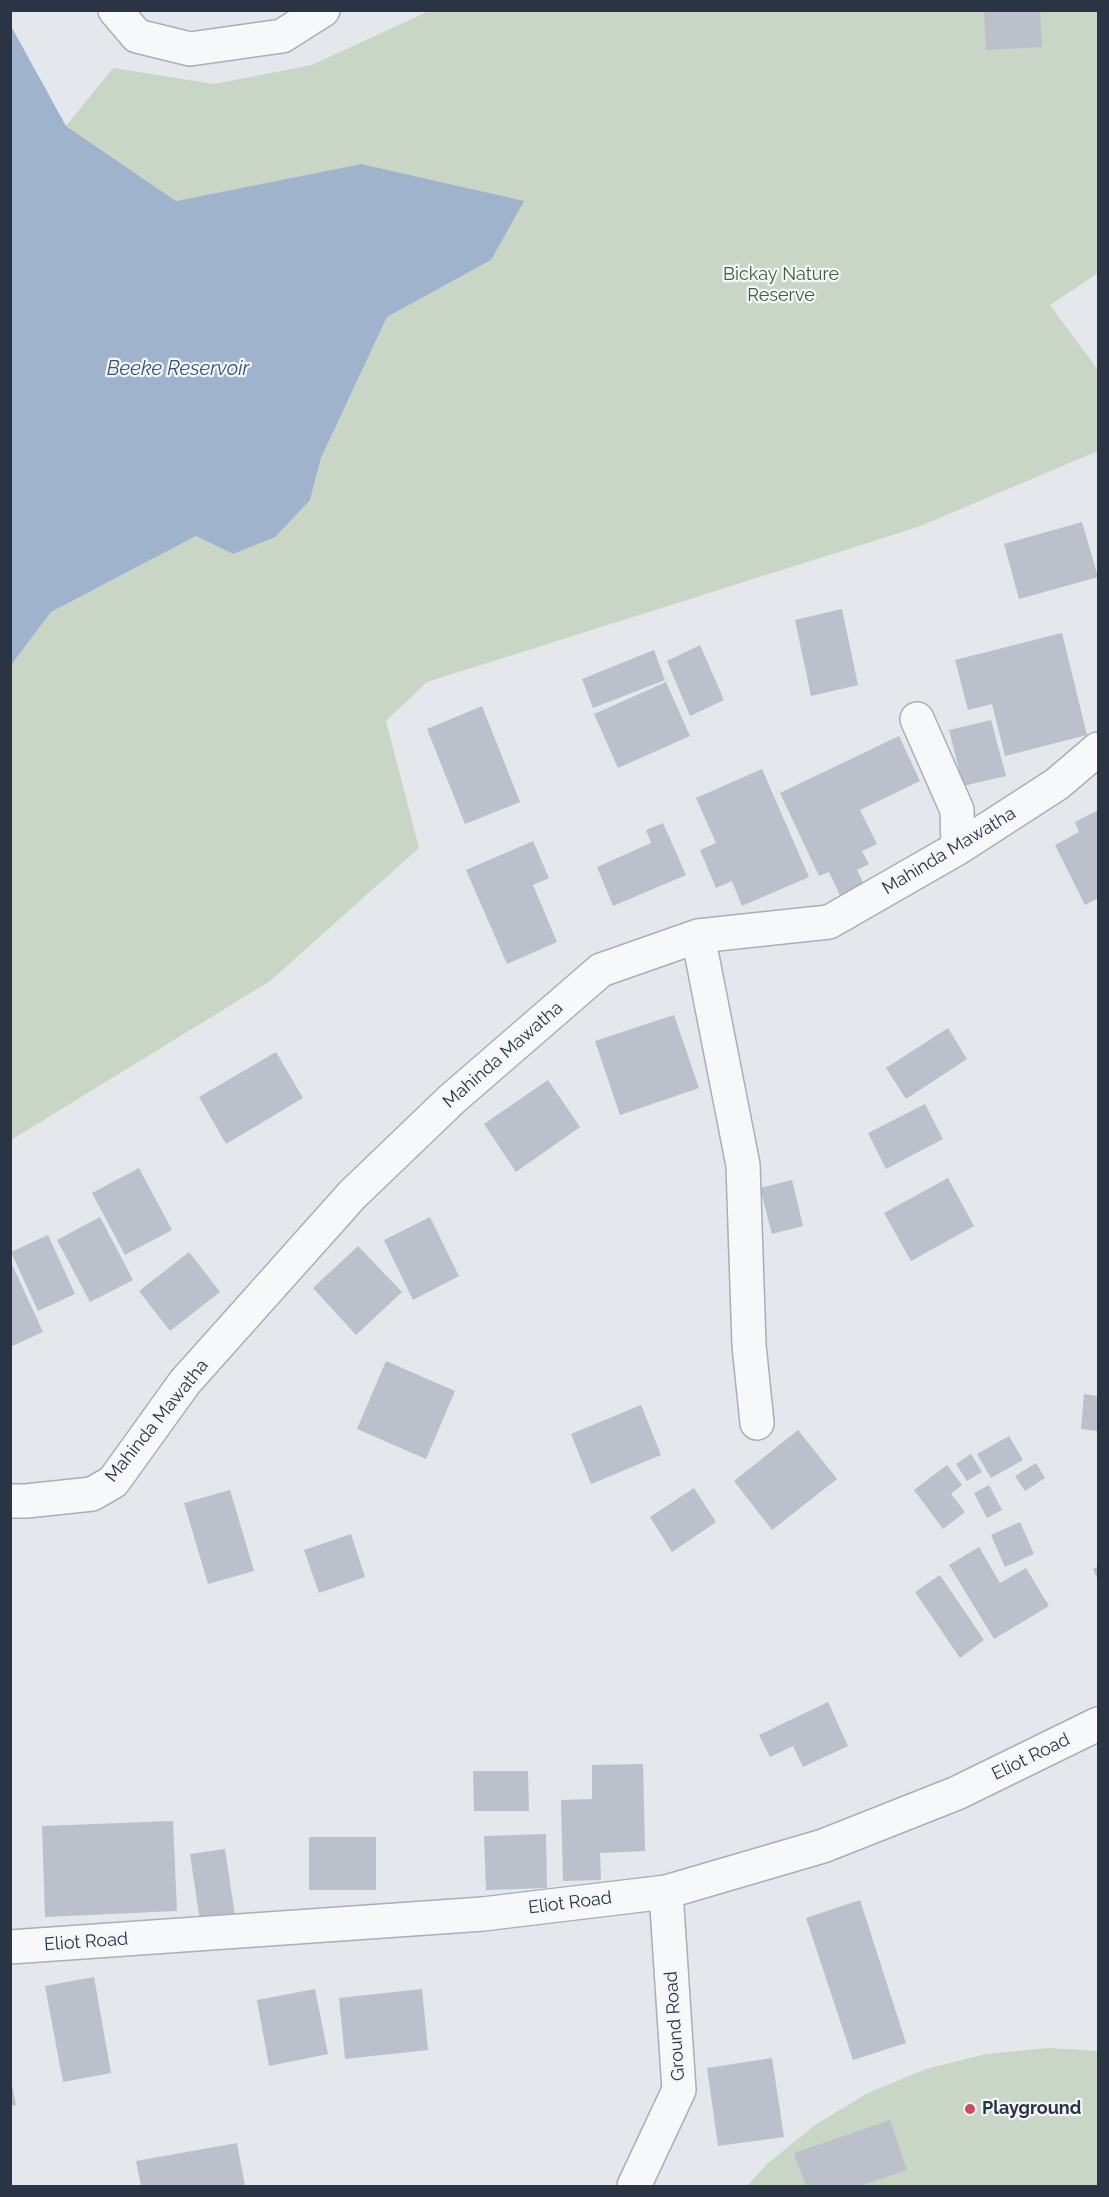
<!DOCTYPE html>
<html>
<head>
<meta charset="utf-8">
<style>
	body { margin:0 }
	#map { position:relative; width:1109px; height:2197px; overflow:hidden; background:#e4e7ec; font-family:Raleway,sans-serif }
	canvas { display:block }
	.frame { position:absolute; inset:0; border:12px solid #2b3445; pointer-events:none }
</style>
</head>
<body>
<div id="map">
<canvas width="1109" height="2197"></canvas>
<div class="frame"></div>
</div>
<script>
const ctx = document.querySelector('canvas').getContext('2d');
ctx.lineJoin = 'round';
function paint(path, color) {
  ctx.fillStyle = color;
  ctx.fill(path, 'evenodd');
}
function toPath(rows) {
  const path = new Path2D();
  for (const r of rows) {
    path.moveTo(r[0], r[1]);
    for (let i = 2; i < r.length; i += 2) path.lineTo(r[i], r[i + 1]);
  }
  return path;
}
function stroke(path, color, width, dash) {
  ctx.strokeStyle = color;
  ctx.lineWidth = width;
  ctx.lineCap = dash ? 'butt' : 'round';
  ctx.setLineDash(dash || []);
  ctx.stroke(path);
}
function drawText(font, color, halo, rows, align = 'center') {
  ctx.font = font + ' Raleway,sans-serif';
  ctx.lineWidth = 4.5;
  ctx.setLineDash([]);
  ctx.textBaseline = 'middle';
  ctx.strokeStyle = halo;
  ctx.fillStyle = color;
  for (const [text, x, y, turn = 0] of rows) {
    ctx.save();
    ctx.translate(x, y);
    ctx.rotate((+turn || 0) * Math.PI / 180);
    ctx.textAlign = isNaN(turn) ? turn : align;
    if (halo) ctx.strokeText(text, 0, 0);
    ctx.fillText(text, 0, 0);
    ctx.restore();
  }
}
paint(toPath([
	[429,11,1098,11,1098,273,1050,305,1098,370,1098,451,918,527,427,682,386,721,419,848,270,981,11,1140,10,665,51,612,196,536,233,554,310,500,321,458,387,317,491,260,361,164,176,201,66,126,113,68,214,84,312,65],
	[1048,2048,1098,2051,1098,2186,747,2186,767,2164,815,2125,868,2093,926,2069,986,2054]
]), '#c9d6c5');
paint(toPath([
	[11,26,66,126,176,201,361,164,524,201,491,260,387,317,321,458,310,500,275,537,233,554,196,536,51,612,11,665]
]), '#9fb4cc');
paint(toPath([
	[984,10,1040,10,1042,47,986,50],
	[1082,522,1098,577,1019,599,1004,544],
	[842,609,858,685,811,696,795,620],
	[1062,633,1087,735,1005,756,992,704,968,710,955,660],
	[700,645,724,700,690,716,667,661],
	[654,650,665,680,593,708,582,679],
	[666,682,690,736,618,768,594,714],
	[482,706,520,802,465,824,427,729],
	[991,720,1006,776,963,786,949,730],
	[899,736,920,781,860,810,877,844,862,851,869,864,857,870,866,889,842,900,829,872,819,876,780,793],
	[762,769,809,877,742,906,732,881,716,888,700,850,716,843,696,798],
	[1098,810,1098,898,1085,905,1055,845,1079,832,1075,822],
	[663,823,686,875,613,906,597,867,651,843,646,830],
	[533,841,549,878,533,885,557,942,507,964,466,870],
	[674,1015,699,1088,620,1115,595,1041],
	[948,1028,967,1059,906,1099,886,1068],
	[276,1052,303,1098,226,1144,199,1097],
	[548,1080,580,1127,516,1172,484,1124],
	[925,1104,943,1139,886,1169,868,1133],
	[139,1168,172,1230,125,1255,92,1193],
	[948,1178,974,1226,911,1261,884,1213],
	[792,1180,803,1226,772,1234,760,1188],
	[100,1217,133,1280,90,1302,57,1240],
	[430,1217,459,1276,413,1300,384,1240],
	[48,1235,75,1294,38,1311,11,1252],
	[358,1246,402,1292,356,1335,313,1288],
	[189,1252,220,1292,170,1331,139,1291],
	[10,1260,43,1332,10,1347],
	[386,1361,455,1391,426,1459,357,1429],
	[1084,1394,1098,1396,1098,1431,1081,1429],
	[641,1405,661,1455,591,1484,571,1434],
	[798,1430,837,1479,772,1530,734,1481],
	[1009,1436,1023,1460,991,1478,977,1454],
	[971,1454,982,1472,967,1481,956,1464],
	[1036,1463,1045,1478,1025,1491,1015,1476],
	[947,1465,962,1485,951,1494,965,1512,943,1529,914,1490],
	[989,1485,1002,1510,987,1518,974,1493],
	[694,1488,716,1522,672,1552,650,1517],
	[230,1490,254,1571,208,1584,184,1503],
	[1020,1522,1034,1554,1005,1567,991,1535],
	[351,1534,365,1577,319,1593,304,1550],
	[979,1547,1000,1583,1026,1568,1049,1606,994,1639,949,1565],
	[1098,1566,1098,1580,1093,1569],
	[940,1575,984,1640,960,1658,915,1592],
	[828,1702,848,1746,803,1767,793,1746,770,1757,759,1735],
	[643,1764,645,1851,600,1853,601,1880,563,1881,561,1800,592,1799,592,1765],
	[473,1771,528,1771,529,1811,474,1811],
	[173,1821,177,1911,45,1917,42,1826],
	[546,1834,547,1888,486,1890,484,1836],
	[309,1837,376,1837,376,1890,309,1890],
	[225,1849,235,1916,200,1921,190,1854],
	[860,1900,906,2043,853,2060,806,1918],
	[94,1977,111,2073,63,2082,45,1986],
	[315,1989,328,2054,269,2066,257,2000],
	[422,1989,428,2050,345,2059,339,1998],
	[772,2058,784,2137,718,2146,707,2068],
	[10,2075,16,2105,10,2106],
	[890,2120,907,2170,860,2186,806,2186,794,2153],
	[237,2143,245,2186,141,2186,136,2161]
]), '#bbc0ca');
const minor = toPath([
	[115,10,137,36,190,49,282,36,323,10],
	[917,719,957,810,958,848],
	[698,936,743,1165,749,1345,757,1423],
	[10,1501,26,1501,92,1494,113,1482,185,1382,352,1195,452,1099,601,970,698,936,829,922,958,848,1057,784,1098,749],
	[10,1947,483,1914,666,1892,823,1846,957,1793,1098,1724],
	[634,2186,679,2090,666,1892]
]);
stroke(minor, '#a9aeb7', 36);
stroke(minor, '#f7f8fa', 33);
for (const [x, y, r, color] of [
	[970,2109,6,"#d1495b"]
]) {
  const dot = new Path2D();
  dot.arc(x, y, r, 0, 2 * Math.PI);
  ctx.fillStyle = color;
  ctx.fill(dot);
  stroke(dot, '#f4f6f9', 2);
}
drawText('18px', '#3f6138', '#f4f6f9', [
	["Bickay Nature",781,275],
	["Reserve",781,296]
]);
drawText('18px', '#2b3445', '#f4f6f9', [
	["Mahinda Mawatha",949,851,-31],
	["Mahinda Mawatha",503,1055,-41],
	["Mahinda Mawatha",157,1421,-51],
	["Eliot Road",1031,1757,-26],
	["Eliot Road",570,1903,-7],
	["Eliot Road",86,1942,-4],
	["Ground Road",675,2026,-94]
]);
drawText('bold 18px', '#2b3445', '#f4f6f9', [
	["Playground",982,2109]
], 'left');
drawText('italic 20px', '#34527a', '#f4f6f9', [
	["Beeke Reservoir",178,369]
]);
</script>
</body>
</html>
